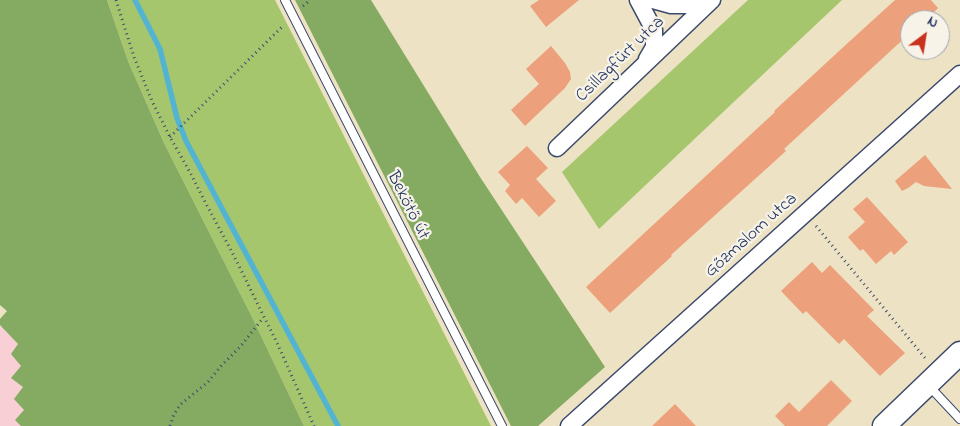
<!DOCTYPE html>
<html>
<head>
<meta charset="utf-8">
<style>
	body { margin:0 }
	#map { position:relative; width:960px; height:426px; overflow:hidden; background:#ede2c3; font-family:"Indie Flower",sans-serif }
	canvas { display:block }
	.north { position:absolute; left:900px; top:10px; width:50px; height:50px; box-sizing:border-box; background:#f7f3e8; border:1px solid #9fa5b1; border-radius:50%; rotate:31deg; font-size:14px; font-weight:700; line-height:20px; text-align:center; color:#1b2f5e }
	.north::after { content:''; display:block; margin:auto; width:18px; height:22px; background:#c8321e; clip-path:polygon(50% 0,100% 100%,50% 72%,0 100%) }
</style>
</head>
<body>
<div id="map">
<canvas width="960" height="426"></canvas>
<div class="north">N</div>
</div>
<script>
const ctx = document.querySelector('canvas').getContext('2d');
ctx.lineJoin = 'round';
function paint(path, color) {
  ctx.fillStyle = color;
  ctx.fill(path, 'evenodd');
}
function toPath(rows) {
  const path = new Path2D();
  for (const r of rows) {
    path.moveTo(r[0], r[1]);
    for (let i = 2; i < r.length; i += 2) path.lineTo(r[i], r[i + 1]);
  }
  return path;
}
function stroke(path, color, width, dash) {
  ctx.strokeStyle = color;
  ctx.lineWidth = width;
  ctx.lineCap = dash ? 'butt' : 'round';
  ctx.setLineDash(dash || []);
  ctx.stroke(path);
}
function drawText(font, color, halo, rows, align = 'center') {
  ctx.font = font + ' "Indie Flower",sans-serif';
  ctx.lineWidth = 4.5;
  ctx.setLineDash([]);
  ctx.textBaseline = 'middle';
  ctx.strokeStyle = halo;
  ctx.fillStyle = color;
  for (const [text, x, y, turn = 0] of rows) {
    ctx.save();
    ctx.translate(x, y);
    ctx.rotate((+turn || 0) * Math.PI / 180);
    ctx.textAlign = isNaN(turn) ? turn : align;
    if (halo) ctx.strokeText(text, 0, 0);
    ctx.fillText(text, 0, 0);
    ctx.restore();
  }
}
paint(toPath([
	[0,325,18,344,24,410,15,420,21,426,0,426]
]), '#f7cfd4');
paint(toPath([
	[107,0,275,0,491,426,304,426,254,321,164,143,128,61],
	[748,0,842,0,599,229,562,172]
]), '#a6c66e');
paint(toPath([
	[0,0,107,0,128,61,164,143,254,321,304,426,21,426,15,420,24,410,14,399,23,387,11,378,21,366,11,354,18,344,0,325,0,319,7,311,0,305],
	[295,0,371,0,480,177,605,367,538,426,511,426]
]), '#84ab61');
stroke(toPath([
	[135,0,160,49,177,118,186,141,338,426]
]), '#53b4d2', 5.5);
paint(toPath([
	[539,0,579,0,546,27,530,6],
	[895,0,931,0,938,8,926,20,910,20,910,33,784,149,786,151,671,255,672,256,610,313,586,287,775,112,774,111,851,40],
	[551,46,565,63,570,72,571,79,565,88,525,126,511,110,539,84,526,69],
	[527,146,548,168,536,179,556,201,539,217,522,198,516,204,505,191,510,185,498,172],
	[925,155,952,189,924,186,916,182,908,188,902,191,895,181],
	[867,197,908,242,894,255,891,251,876,264,863,249,860,251,848,237,865,222,853,209],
	[812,262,822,273,830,265,874,310,867,316,905,353,880,376,844,339,839,344,806,311,803,314,781,291],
	[831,380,852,401,827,426,785,426,775,416,789,402,799,412],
	[675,404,696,426,652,426]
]), '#eca17c');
const lane = toPath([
	[285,0,502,426],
	[929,386,960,419]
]);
const street = toPath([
	[638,0,654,30,654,47,647,59],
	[653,0,671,5,688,5,703,0],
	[557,148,712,0],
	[569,426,960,74]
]);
const secondary = toPath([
	[884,426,960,353]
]);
stroke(lane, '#3a4a6d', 10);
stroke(street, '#3a4a6d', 19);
stroke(secondary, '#3a4a6d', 25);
stroke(toPath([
	[116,0,134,57,152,101,170,137,192,176,204,200,232,252,278,345,314,426],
	[303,6,310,0],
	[170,137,175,132,284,25],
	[816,226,925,358],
	[170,426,174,414,181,404,208,382,221,366,240,347,263,318]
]), '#3a4a6d', 3, [1, 4]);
stroke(lane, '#fff', 8);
stroke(street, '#fff', 16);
stroke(secondary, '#fff', 22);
drawText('18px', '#1b2f5e', '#f7f3e8', [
	["Csillagfürt utca",621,60,-44],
	["Bekötő út",407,206,63],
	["Gőzmalom utca",752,236,-42]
]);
</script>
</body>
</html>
